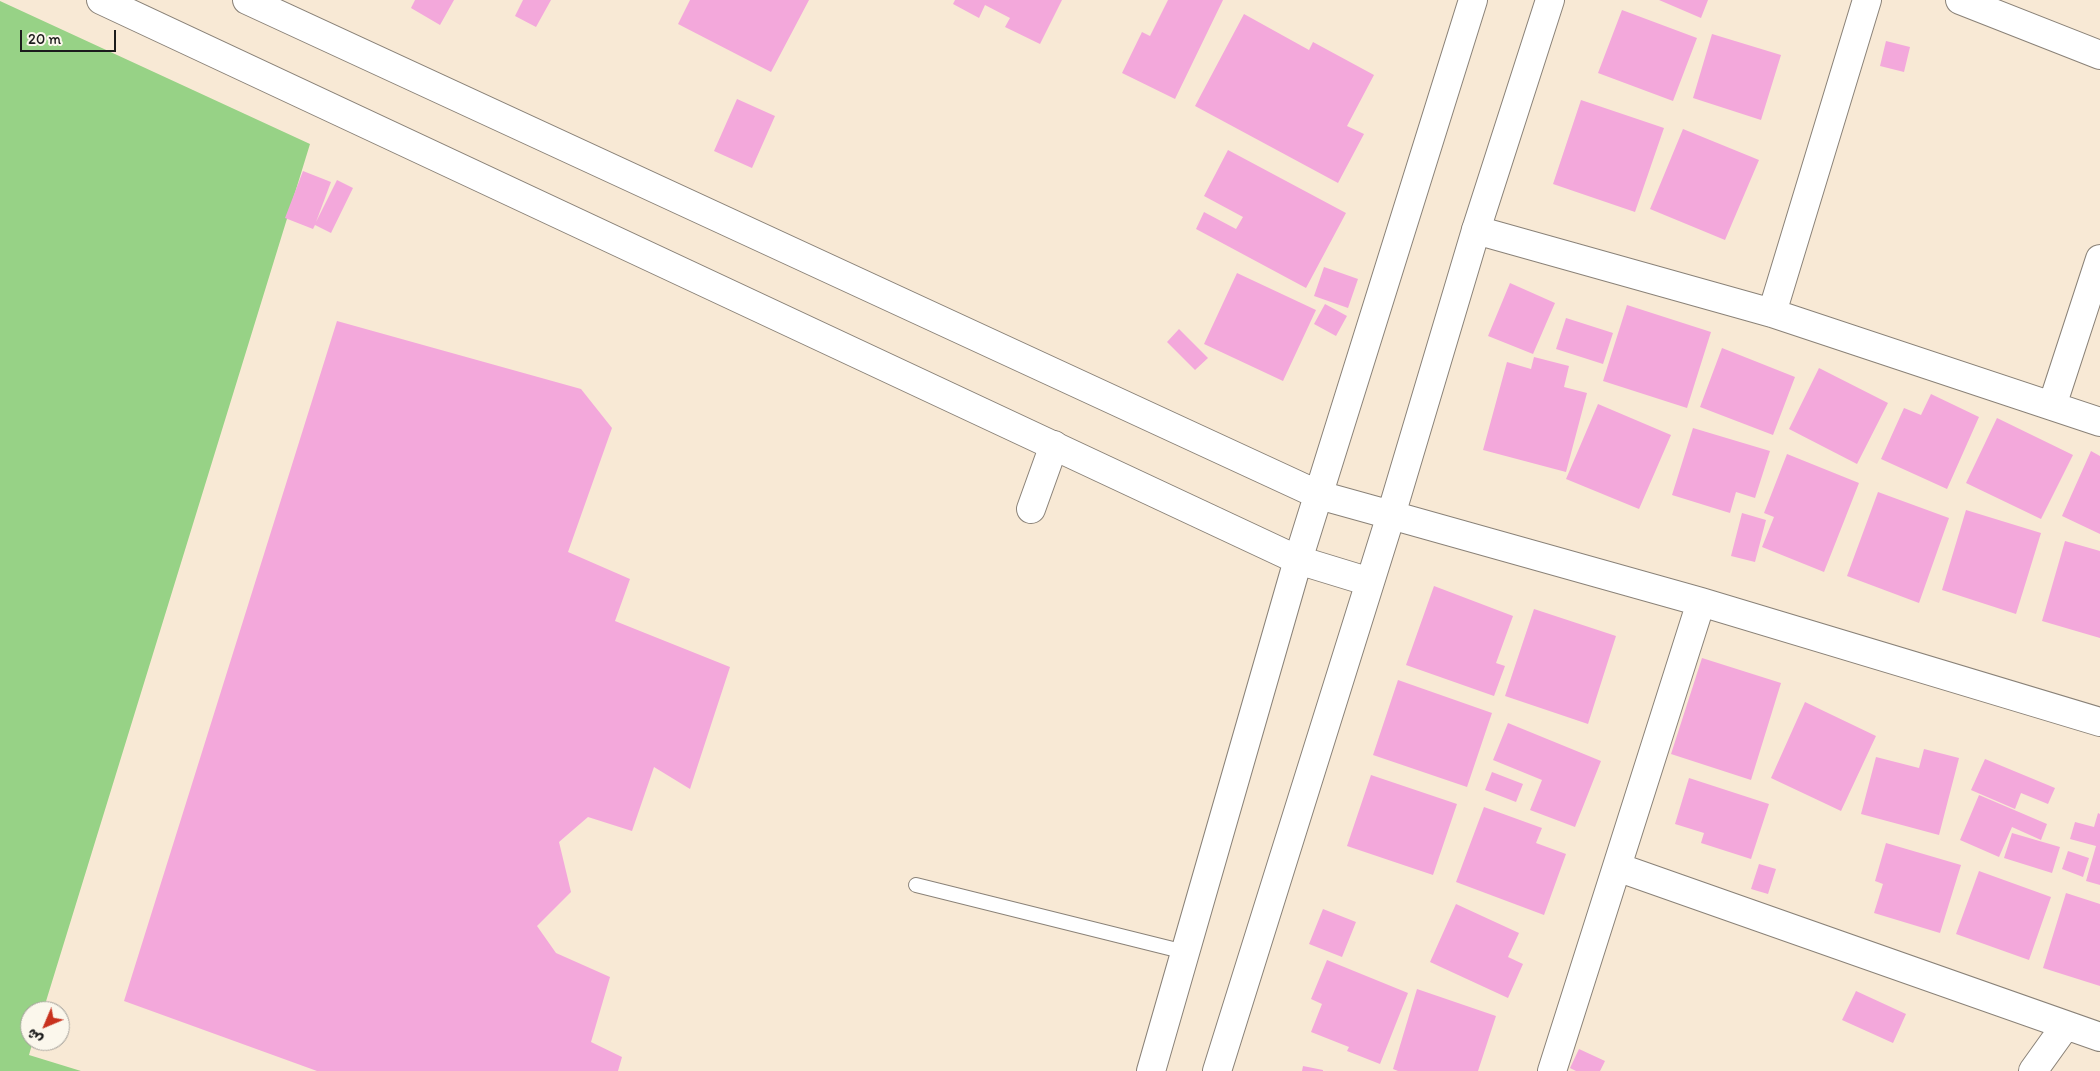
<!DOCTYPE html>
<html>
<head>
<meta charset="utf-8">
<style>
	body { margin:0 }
	#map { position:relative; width:2100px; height:1071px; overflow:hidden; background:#f8e9d5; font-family:Itim,"Playpen Sans Arabic",sans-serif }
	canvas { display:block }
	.north { position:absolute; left:20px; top:1001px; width:50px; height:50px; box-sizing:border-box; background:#fbf7ec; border:1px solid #a29f99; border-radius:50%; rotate:225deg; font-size:14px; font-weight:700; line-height:20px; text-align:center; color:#1c1c1c }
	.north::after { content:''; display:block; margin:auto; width:18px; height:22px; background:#c8321e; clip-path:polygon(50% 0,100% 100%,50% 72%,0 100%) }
	.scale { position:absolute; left:20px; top:30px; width:96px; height:22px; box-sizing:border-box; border:2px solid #1c1c1c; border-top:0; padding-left:6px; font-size:15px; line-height:18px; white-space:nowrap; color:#1c1c1c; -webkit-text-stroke:4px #fbf7ec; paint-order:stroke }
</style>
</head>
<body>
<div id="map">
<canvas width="2100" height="1071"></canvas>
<div class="north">ش</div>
<div class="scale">20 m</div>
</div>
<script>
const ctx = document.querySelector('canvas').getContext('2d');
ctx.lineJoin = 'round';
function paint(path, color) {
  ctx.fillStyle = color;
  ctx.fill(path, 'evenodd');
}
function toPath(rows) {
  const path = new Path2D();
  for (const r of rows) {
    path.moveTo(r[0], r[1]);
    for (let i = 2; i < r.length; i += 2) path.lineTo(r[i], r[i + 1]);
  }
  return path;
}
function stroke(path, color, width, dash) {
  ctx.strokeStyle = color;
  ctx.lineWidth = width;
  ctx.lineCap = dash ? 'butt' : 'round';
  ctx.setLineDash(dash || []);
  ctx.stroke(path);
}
paint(toPath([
	[0,1,310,144,43,1011,30,1011,30,1041,33,1041,29,1055,81,1071,0,1071]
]), '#97d286');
paint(toPath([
	[415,0,454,0,440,25,411,8],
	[523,0,551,0,536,27,515,16],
	[690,0,809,0,771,72,678,24],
	[955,0,1062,0,1040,44,1005,27,1010,18,985,5,979,18,953,4],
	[1168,0,1223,0,1175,99,1122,73,1142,32,1150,36],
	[1659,0,1708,0,1701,18],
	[1622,10,1697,38,1673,101,1598,73],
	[1244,14,1309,50,1313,42,1374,75,1347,126,1364,134,1338,183,1195,106],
	[1712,34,1781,55,1761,120,1693,98],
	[1886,41,1910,47,1904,72,1880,66],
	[737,99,775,116,752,168,714,151],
	[1581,100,1664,128,1635,212,1553,184],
	[1683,129,1759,160,1725,240,1650,209],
	[1228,150,1346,213,1306,288,1196,229,1204,212,1236,229,1243,217,1204,196],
	[303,171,331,182,316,222,337,180,353,188,331,233,315,225,313,229,285,218],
	[1324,267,1358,279,1348,308,1314,296],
	[1237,273,1316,310,1283,381,1204,344],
	[1510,283,1555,303,1533,354,1488,336],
	[1325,304,1347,316,1336,336,1314,324],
	[1627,305,1711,332,1687,408,1603,381],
	[1566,318,1613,333,1603,364,1556,349],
	[337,321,581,389,612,428,568,552,630,579,615,621,730,667,690,789,654,767,632,831,588,817,559,842,571,892,537,926,556,953,610,977,591,1042,622,1057,618,1071,317,1071,124,1001],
	[1179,329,1208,358,1195,370,1167,342],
	[1722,348,1795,377,1773,435,1700,407],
	[1534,357,1569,366,1564,387,1587,393,1566,472,1483,450,1507,362,1531,369],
	[1819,368,1888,403,1857,464,1789,429],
	[1931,394,1979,417,1947,489,1881,459,1904,408,1921,415],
	[1598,404,1671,435,1639,509,1566,479],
	[1997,418,2073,455,2041,519,1966,483],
	[1693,428,1770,451,1755,498,1736,492,1730,513,1672,495],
	[2091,451,2100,456,2100,534,2062,516],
	[1787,454,1859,483,1824,572,1762,547,1774,517,1764,513],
	[1878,492,1949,518,1919,603,1847,576],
	[1966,510,2041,533,2016,614,1942,590],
	[1742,513,1766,520,1755,562,1731,556],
	[2065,541,2100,551,2100,638,2042,621],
	[1434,586,1513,616,1496,663,1505,666,1494,696,1406,665],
	[1534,609,1616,636,1588,724,1505,696],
	[1702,658,1781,683,1751,780,1671,754],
	[1398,680,1492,713,1467,787,1373,755],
	[1805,702,1876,736,1841,811,1771,778],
	[1508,723,1601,761,1575,827,1530,810,1542,780,1493,760],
	[1924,749,1959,758,1939,835,1861,814,1876,757,1919,768],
	[1985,759,2055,788,2048,804,2021,793,2015,809,1971,790],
	[1492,772,1523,784,1516,802,1485,790],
	[1371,775,1457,804,1433,875,1347,846],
	[1689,778,1769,804,1751,859,1701,843,1704,833,1675,824],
	[1979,795,2047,824,2041,840,2012,827,1999,857,1960,840],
	[1484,807,1542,828,1536,843,1566,854,1544,915,1456,882],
	[2098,813,2100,814,2100,885,2086,881,2096,846,2070,839,2075,822,2094,827],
	[2012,833,2060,847,2052,873,2004,858],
	[1886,843,1961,865,1940,933,1874,913,1883,884,1875,881],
	[2068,851,2089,858,2083,877,2062,869],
	[1759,864,1776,869,1768,894,1751,889],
	[1979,871,2051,897,2029,960,1956,934],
	[2066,893,2100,904,2100,986,2043,968],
	[1456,904,1519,933,1508,957,1523,964,1508,998,1430,962],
	[1323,909,1356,922,1342,957,1309,944],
	[1327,960,1408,993,1380,1064,1347,1051,1349,1047,1311,1032,1322,1004,1311,999],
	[1417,989,1496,1016,1478,1071,1398,1071,1393,1069],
	[1856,991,1906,1014,1893,1043,1842,1020],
	[1579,1049,1605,1061,1600,1071,1576,1071,1570,1068],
	[1303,1066,1323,1070,1323,1071,1302,1071]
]), '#f3a8db');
const lane = toPath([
	[916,885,1185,952]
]);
const street = toPath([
	[1960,0,2100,55],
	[1476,230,1772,313,2100,422],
	[1772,313,1867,0],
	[2052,406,2100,259],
	[1031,509,1054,445],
	[1391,515,1701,602,2100,722],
	[1617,867,2100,1037],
	[1552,1071,1701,602],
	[2033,1071,2066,1025]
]);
const secondary = toPath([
	[101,0,1298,560,1370,582],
	[247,0,1319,495,1391,515],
	[1151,1071,1298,560,1473,0],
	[1217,1071,1391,515,1476,230,1550,0]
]);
stroke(lane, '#8a8278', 16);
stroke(street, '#8a8278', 30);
stroke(secondary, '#8a8278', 30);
stroke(lane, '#fff', 14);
stroke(street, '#fff', 28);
stroke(secondary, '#fff', 28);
</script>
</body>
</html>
